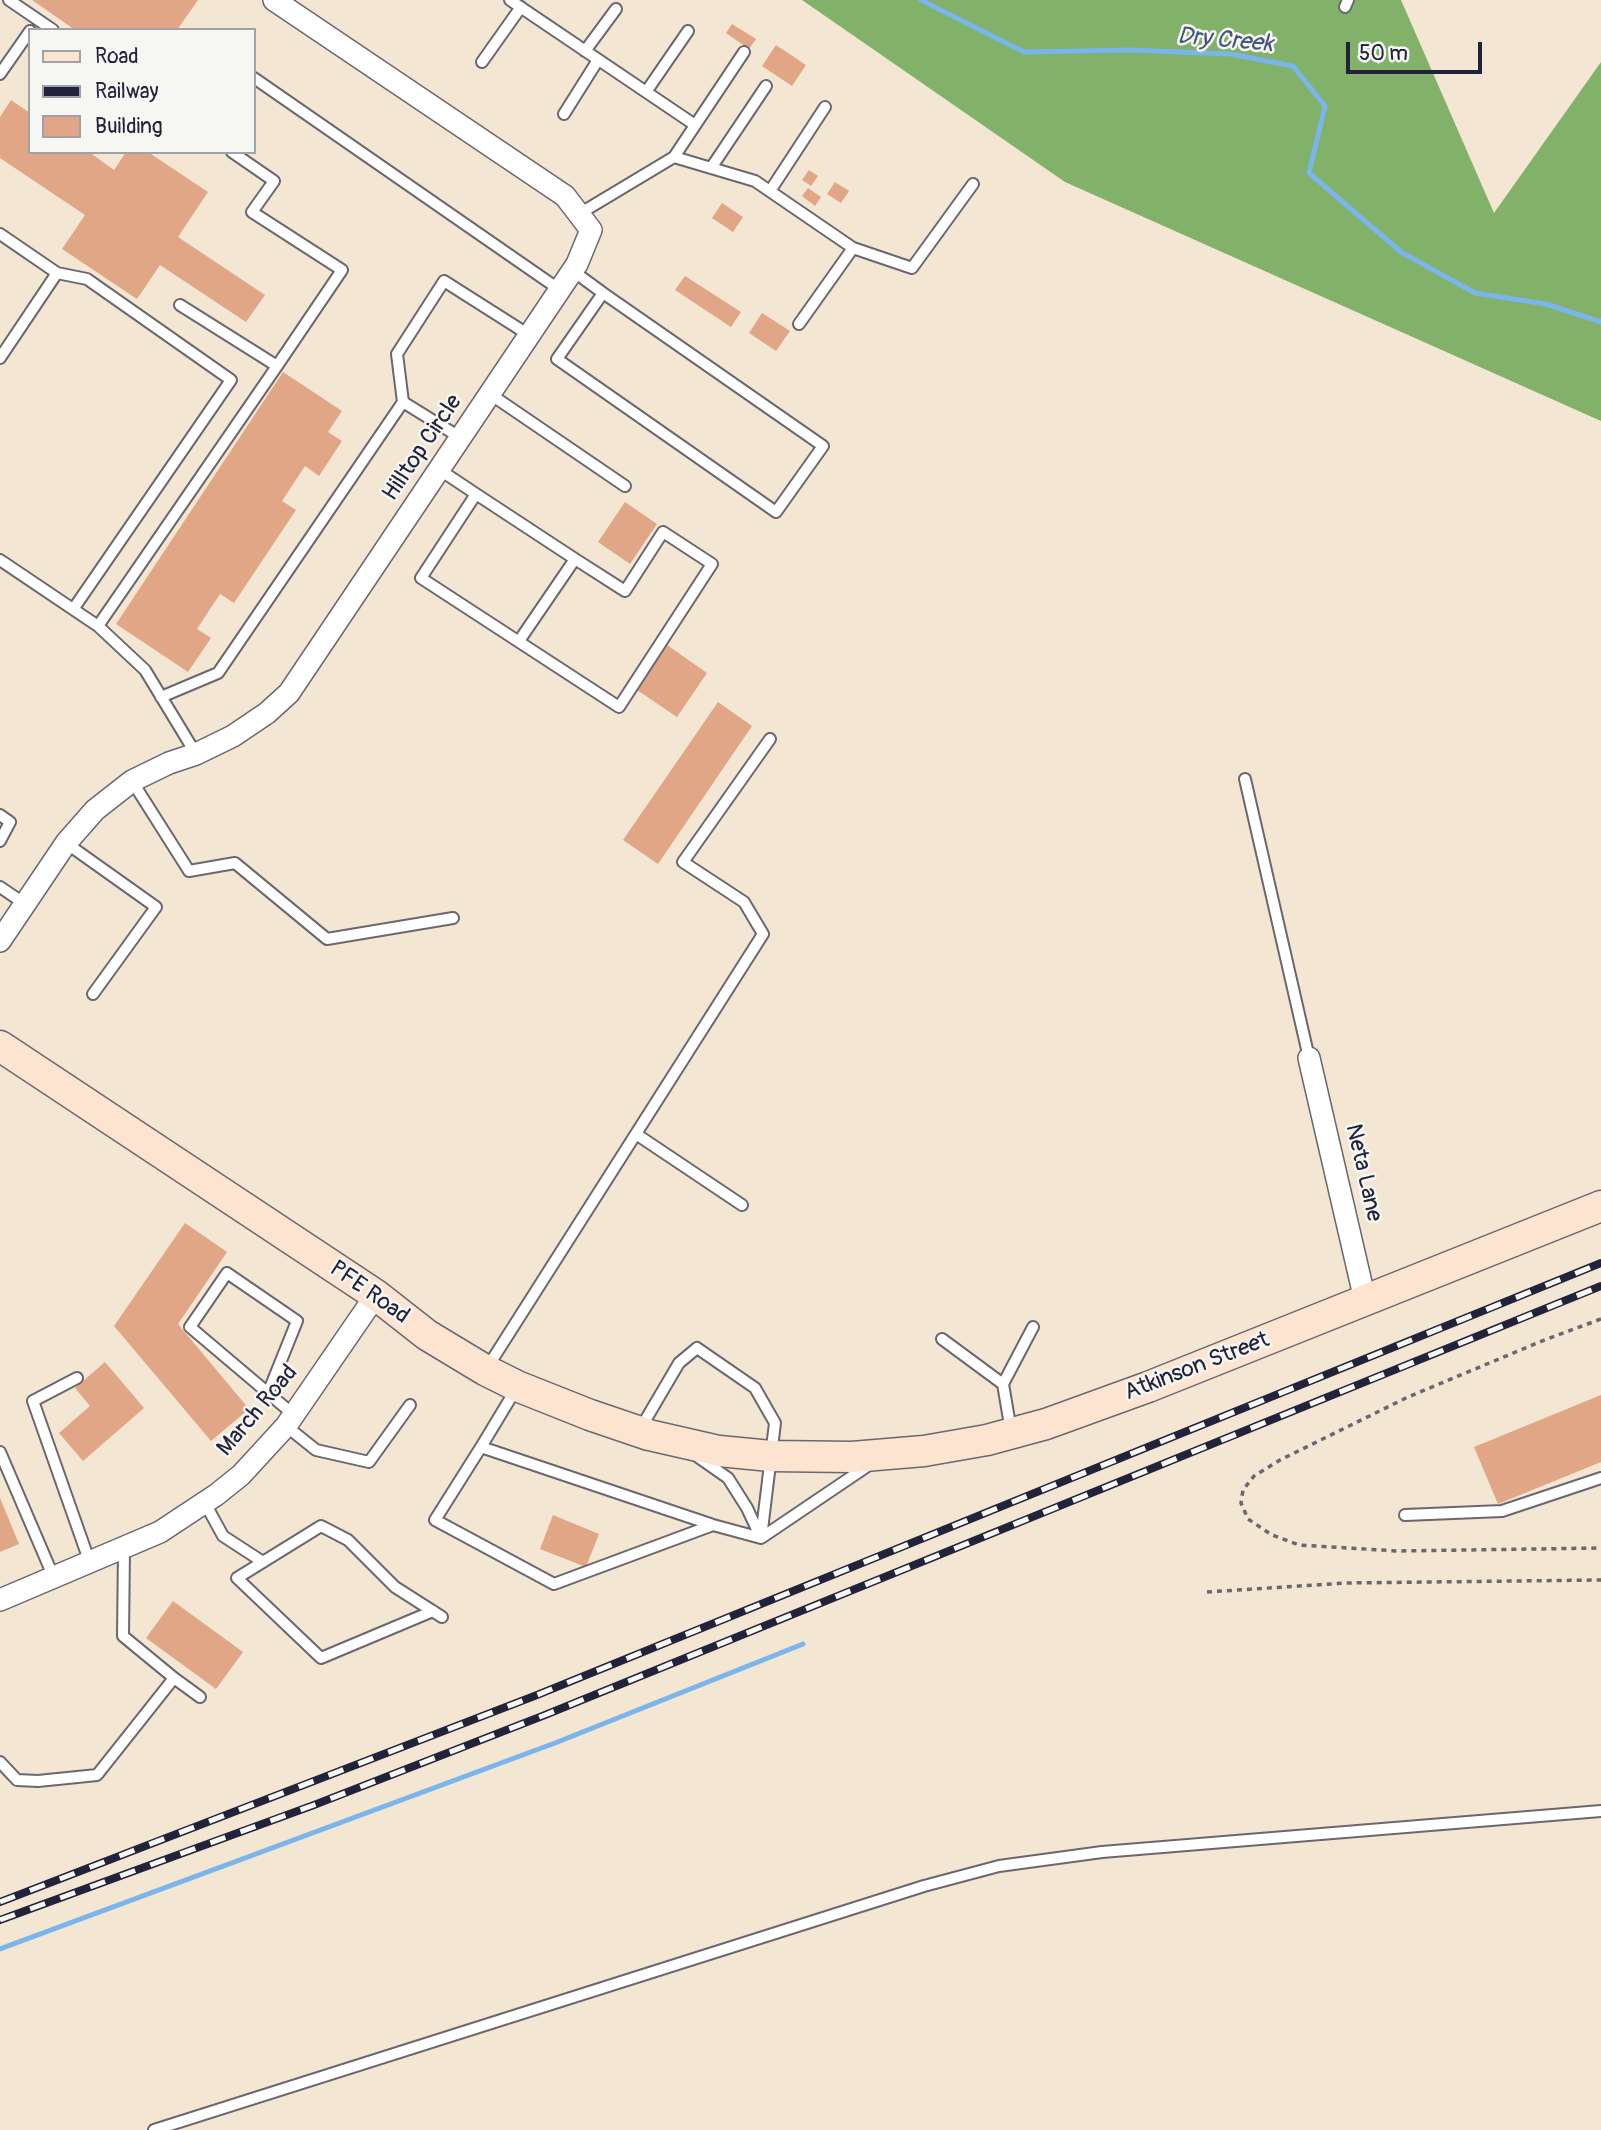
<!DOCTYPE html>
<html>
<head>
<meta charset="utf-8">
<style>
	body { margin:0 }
	#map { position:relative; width:1601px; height:2130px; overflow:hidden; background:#f3e6d2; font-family:Pangolin,sans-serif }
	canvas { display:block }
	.legend { position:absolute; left:28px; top:28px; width:228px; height:126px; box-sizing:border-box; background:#f6f6f2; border:2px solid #a1a1a9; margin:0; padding:9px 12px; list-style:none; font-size:21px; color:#22223b }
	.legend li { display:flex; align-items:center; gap:14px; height:35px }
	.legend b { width:35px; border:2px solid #a1a1a9 }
	.scale { position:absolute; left:1346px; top:42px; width:136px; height:32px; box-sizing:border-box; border:4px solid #22223b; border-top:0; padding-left:9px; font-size:21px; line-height:24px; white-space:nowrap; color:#22223b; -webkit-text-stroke:5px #f6f6f2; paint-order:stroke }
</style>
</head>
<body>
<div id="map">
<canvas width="1601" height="2130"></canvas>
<ul class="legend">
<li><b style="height:9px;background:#fde4d1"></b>Road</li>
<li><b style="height:9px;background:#22223b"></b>Railway</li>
<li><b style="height:19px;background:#e1a686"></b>Building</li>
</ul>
<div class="scale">50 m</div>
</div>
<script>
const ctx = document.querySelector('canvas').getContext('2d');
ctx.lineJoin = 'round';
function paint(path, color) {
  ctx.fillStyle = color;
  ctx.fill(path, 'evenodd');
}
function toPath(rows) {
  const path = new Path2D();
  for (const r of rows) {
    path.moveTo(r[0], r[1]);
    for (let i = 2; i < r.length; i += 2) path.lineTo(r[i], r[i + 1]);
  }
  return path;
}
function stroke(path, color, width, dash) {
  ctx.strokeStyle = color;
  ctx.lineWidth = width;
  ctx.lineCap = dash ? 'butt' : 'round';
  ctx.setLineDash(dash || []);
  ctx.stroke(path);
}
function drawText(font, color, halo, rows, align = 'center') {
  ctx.font = font + ' Pangolin,sans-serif';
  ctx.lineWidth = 5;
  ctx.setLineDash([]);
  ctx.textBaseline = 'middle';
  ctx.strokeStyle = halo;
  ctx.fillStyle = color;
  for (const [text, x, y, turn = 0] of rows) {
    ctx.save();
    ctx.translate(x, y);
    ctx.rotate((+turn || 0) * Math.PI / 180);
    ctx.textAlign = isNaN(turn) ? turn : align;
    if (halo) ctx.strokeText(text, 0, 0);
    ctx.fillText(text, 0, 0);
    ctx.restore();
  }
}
paint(toPath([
	[802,0,1401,0,1494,213,1601,62,1601,421,1065,182]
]), '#82b16a');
stroke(toPath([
	[921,0,1024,52,1130,50,1230,54,1293,66,1325,106,1309,173,1401,252,1475,293,1546,304,1601,322],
	[0,1949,555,1743,803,1644]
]), '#7ab5eb', 5);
paint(toPath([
	[32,0,198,0,177,30,75,30],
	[732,24,756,39,749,49,726,33],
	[776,45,806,65,792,86,762,66],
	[11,100,30,113,30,152,89,152,114,170,126,152,148,152,208,192,178,237,265,295,246,322,160,265,137,299,62,249,85,215,0,158,0,117],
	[809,170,818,176,811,186,802,180],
	[835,182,849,191,841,203,827,194],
	[808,188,821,197,815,206,802,196],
	[722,203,743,217,733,232,712,218],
	[685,276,741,312,731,327,675,290],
	[762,313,790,331,776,351,749,333],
	[283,372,342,411,328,432,342,441,319,476,305,466,282,501,296,510,234,603,220,594,197,629,211,638,188,672,116,624],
	[625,502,657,524,630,564,598,542],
	[667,645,707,673,677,717,637,690],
	[718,702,752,726,658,864,623,840],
	[185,1223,227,1252,178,1324,249,1409,211,1441,114,1326],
	[105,1362,144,1408,83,1461,59,1433,90,1406,75,1388],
	[1601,1395,1601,1462,1498,1504,1474,1447],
	[0,1498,19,1544,0,1552],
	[553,1515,599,1534,586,1567,540,1549],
	[173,1601,243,1652,216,1689,146,1638]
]), '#e1a686');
const service = toPath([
	[9,0,53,30],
	[510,0,695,125],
	[1345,7,1348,0],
	[585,51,616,9],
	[482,62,521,7],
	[0,74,30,31],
	[254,78,560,290],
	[646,92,688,31],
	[564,114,598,60],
	[232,152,274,181,252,212,342,270,277,366],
	[674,157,744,52],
	[711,168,766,86],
	[770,191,825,107],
	[579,214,674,157,755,181,853,248,799,324],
	[0,234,57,273,0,358],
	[853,248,912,268,973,184],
	[573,271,603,293,823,446,776,512,557,359,603,293],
	[57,273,87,279,231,380,74,608],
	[490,394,625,486],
	[403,402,397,354,444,281,529,335],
	[440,470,476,494,575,559,625,591,663,532,712,564,619,707,421,578,476,494],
	[0,560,98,626,145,670,196,754],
	[98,626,277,366,180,305],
	[519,641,575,559],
	[161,697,218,673,403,402,461,438],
	[1245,779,1309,1058],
	[132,781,189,871,235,863,327,939,453,918],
	[0,815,10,822,0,841],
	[66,843,156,907,93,994],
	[0,887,25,904],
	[636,1134,742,1205],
	[942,1339,1003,1384],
	[487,1368,763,934,744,902,683,862,770,739],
	[77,1378,33,1401,90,1563],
	[516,1389,481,1447,713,1525,761,1538,775,1423,755,1388,697,1348,679,1363,639,1431],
	[268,1393,297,1321,227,1273,190,1327,294,1415],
	[286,1426,316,1450,369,1462,410,1405],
	[1011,1431,1003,1384,1033,1327],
	[481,1447,435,1520,554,1584,713,1525],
	[0,1452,54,1578],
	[698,1457,728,1478,747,1508,761,1538,869,1465],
	[205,1503,223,1536,263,1562],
	[1405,1515,1502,1511,1601,1478],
	[433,1611,321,1658,237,1578,321,1526,348,1540,395,1587,442,1617],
	[174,1678,200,1697],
	[0,1762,17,1780,38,1781,97,1775,174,1678,123,1636,124,1549],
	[154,2130,924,1886,999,1866,1102,1852,1601,1811]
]);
const minor = toPath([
	[0,941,66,843,95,810,132,781,169,763,196,754,233,736,267,713,289,693,577,264,591,230,565,196,274,0],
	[1309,1058,1365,1300],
	[0,1600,160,1532,216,1495,241,1475,286,1426,376,1295]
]);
const secondary = toPath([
	[0,1046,376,1295,427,1335,485,1370,517,1386,590,1415,649,1435,719,1451,771,1456,852,1457,924,1451,987,1440,1046,1424,1148,1387,1601,1206]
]);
stroke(service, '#6b6770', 14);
stroke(minor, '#6b6770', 24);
stroke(secondary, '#6b6770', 33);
stroke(toPath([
	[1601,1319,1542,1341,1408,1397,1280,1460,1254,1476,1243,1490,1241,1503,1248,1519,1272,1535,1299,1545,1397,1551,1601,1548],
	[1207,1592,1346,1583,1601,1580]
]), '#6b6770', 3.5, [5, 5]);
stroke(service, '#fff', 10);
stroke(minor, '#fff', 21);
stroke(secondary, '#fde4d1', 30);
const rail = toPath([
	[0,1902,537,1695,1601,1263],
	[0,1920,314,1805,545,1715,1601,1286]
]);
stroke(rail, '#22223b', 8);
stroke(rail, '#f6f6f2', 5, [16]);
drawText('23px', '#22223b', '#f6f6f2', [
	["Hilltop Circle",423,448,-56],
	["Neta Lane",1363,1173,77],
	["PFE Road",369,1293,35],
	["Atkinson Street",1197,1367,-21],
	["March Road",258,1411,-50]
]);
drawText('italic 24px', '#415579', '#f6f6f2', [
	["Dry Creek",1225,41,5]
]);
</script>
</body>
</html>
